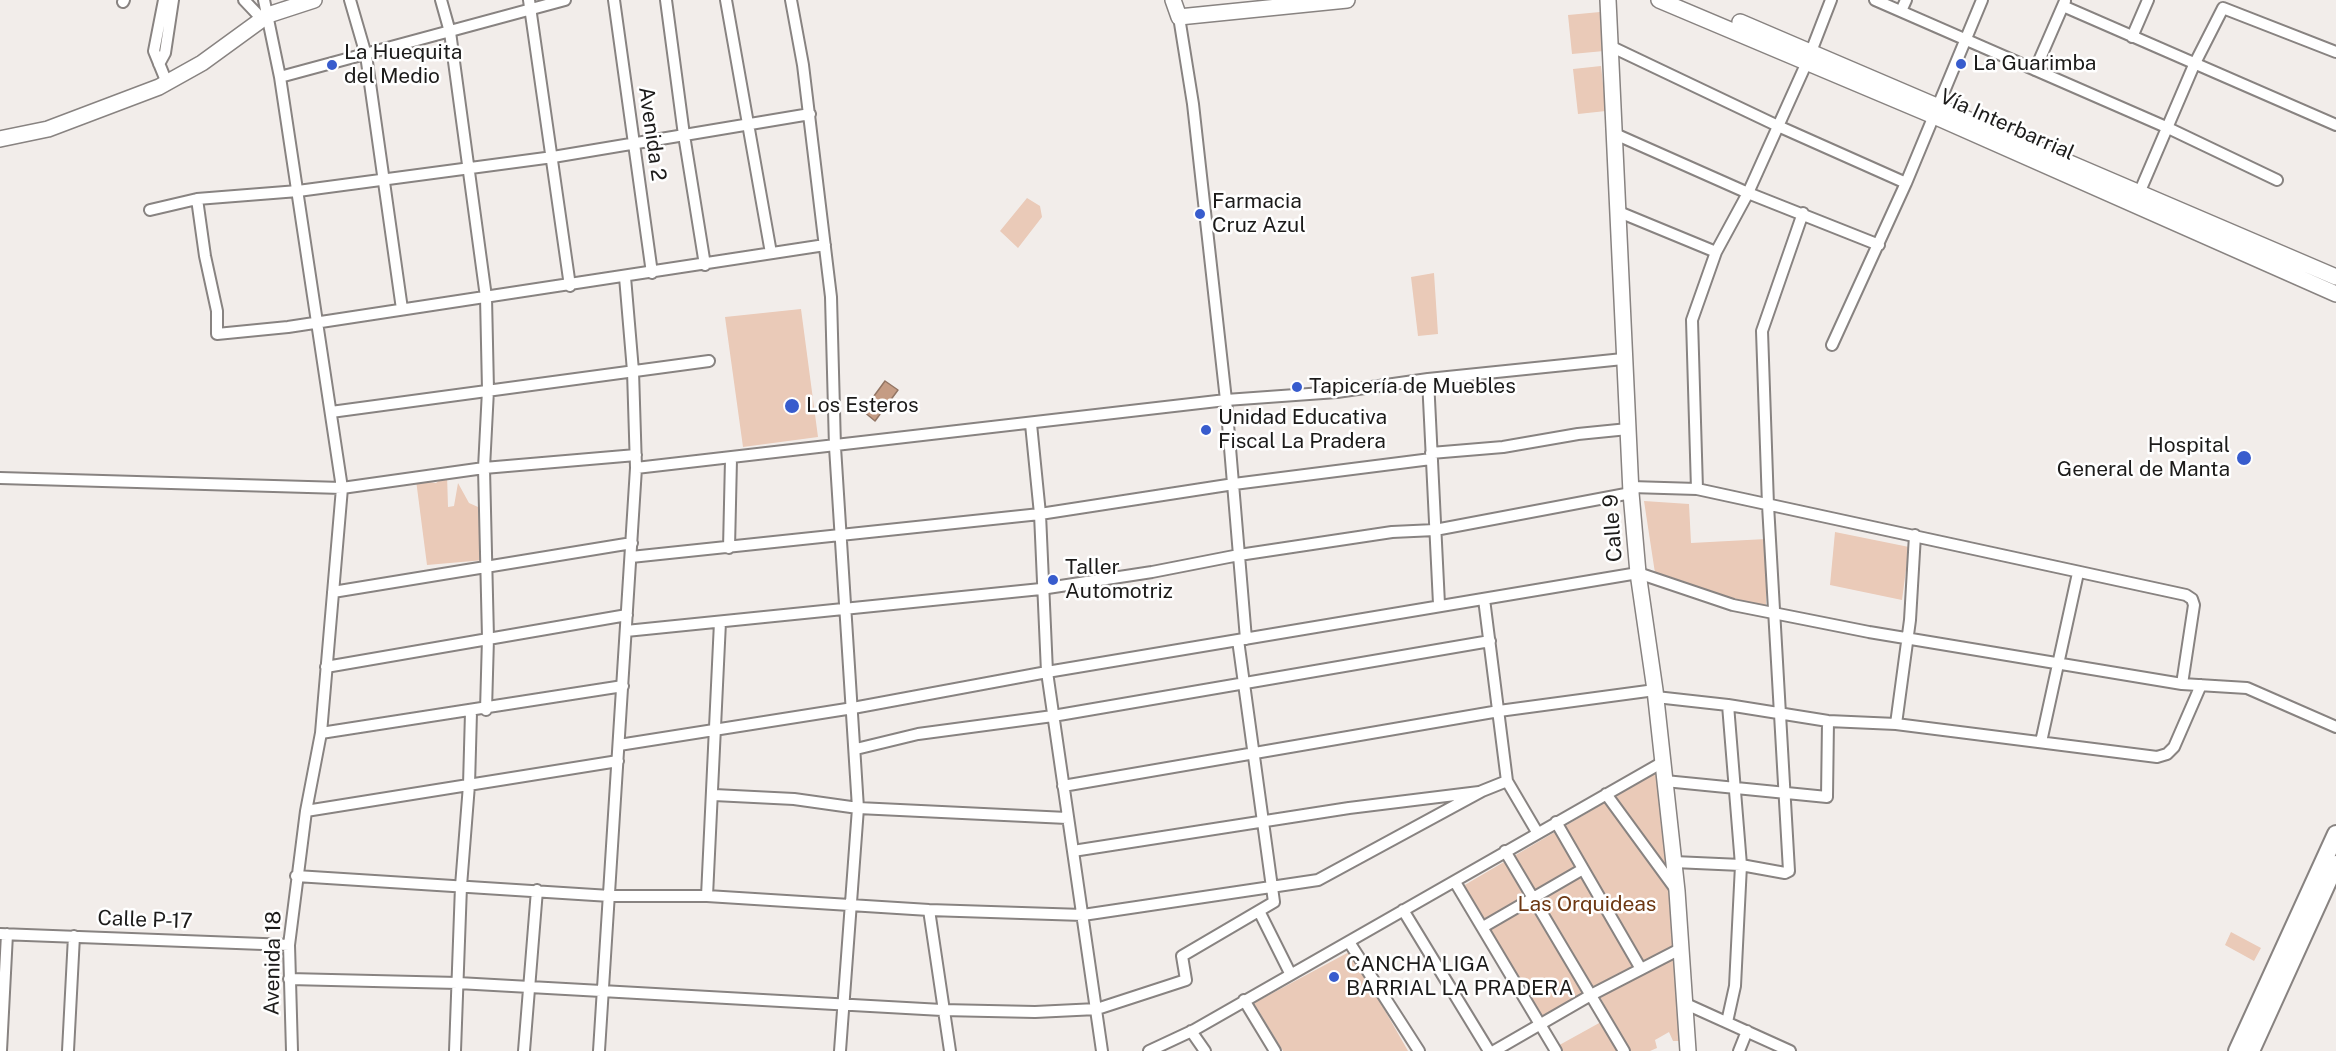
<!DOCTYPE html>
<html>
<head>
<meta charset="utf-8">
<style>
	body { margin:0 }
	canvas { display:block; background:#f2edea }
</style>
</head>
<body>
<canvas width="2336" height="1051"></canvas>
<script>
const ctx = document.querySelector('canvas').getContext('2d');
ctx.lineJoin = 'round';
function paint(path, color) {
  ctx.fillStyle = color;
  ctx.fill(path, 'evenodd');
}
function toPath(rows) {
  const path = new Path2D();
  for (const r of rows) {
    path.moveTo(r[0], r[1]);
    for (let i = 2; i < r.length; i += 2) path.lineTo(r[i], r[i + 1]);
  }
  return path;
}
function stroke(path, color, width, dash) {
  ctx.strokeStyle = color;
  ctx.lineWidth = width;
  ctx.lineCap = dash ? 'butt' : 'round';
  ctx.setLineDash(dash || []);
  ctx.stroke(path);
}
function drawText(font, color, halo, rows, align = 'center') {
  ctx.font = font + ' "Public Sans",sans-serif';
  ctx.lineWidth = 5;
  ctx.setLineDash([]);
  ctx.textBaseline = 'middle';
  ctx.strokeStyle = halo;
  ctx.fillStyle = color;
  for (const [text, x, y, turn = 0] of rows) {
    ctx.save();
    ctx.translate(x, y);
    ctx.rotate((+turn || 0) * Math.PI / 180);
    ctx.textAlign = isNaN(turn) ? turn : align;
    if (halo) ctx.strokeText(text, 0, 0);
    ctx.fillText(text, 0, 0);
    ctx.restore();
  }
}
paint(toPath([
	[1600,12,1604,51,1572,54,1568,15],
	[1601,66,1606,111,1578,114,1573,69],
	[1027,198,1040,206,1042,217,1018,248,1000,231],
	[1434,273,1438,334,1418,336,1411,277],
	[801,309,818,437,743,447,725,317],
	[447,474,448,507,454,506,458,483,469,503,478,507,482,502,484,560,427,565,416,480,436,483],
	[1644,501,1689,504,1691,543,1766,539,1766,606,1704,591,1655,573],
	[1835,532,1909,547,1902,600,1830,585],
	[1657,772,1675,947,1543,1021,1463,886],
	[2231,932,2261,948,2254,961,2225,945],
	[1679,950,1680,1041,1673,1041,1669,1032,1655,1040,1657,1048,1650,1051,1628,1051,1598,993],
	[1351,951,1408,1051,1283,1051,1254,1003],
	[1601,1022,1624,1051,1556,1051,1554,1048]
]), '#eacab8');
const water = toPath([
	[885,381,898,390,875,421,863,411,885,381]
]);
paint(water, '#c59c84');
stroke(water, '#927564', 1.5);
const street = toPath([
	[164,0,154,51,167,83],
	[244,0,262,19],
	[264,0,280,77,342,488,321,733,306,811,289,945,292,1051],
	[350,0,366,55,402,309],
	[441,0,450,32,486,297,488,390,484,468,488,638,486,710],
	[529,0,570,286],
	[614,0,652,273],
	[666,0,684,135,705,265],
	[726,0,771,253],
	[1875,0,2166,127,2277,180],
	[123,2,124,0],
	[2063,6,2336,125],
	[1901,11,1906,0],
	[1179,17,1193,104,1226,400,1246,639],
	[2132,37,2148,0],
	[1612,47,1778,126,1906,183],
	[159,64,165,53,173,0],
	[2035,70,2065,1],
	[280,77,565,0],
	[810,114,553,157,298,191,197,199,205,256,217,311,217,334,288,327,825,245],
	[1615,134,1748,193,1879,245],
	[2137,198,2194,65,2223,8,2336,52],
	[150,210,197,199],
	[1619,212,1716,252],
	[1832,345,1906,183,1982,0],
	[1428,379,1439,604],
	[331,412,709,361],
	[1031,424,1040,514,1047,672,1102,1051],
	[1431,453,1503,447,1578,434,1628,429],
	[636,468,1226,400,1337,392,1428,379,1623,359],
	[0,478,342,488,484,468,636,455],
	[1631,487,1697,489,2186,595,2192,599,2194,605,2182,684],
	[1697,489,1692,320,1716,252,1748,193,1807,62,1831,0],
	[729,548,731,459],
	[631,557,1040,514,1234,484,1431,459],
	[333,592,632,543],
	[1484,599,1507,781,1537,832],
	[626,631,1041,589,1152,572,1239,555,1392,532,1435,530,1631,493],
	[326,667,627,615],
	[1656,697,1728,705,1828,721,1896,724,2157,757,2167,754,2174,747,2201,685],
	[1896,724,1910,620,1915,535],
	[321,733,623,686],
	[2041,742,2078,573],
	[619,745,853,708,1047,672,1638,573,1733,605,1869,632,2182,684,2247,688,2336,727],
	[856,749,918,734,1053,716,1490,641],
	[1665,781,1827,797,1828,721],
	[1063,786,1499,711,1655,690],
	[1606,794,1677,891],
	[714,795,794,799,858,808,835,447,831,297,803,65,791,0],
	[306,811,618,761],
	[1556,822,1641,969],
	[1073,851,1349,808,1479,792],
	[1505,851,1624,1051],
	[1674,862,1741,865,1785,873,1789,871,1768,505,1762,331,1803,213],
	[296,876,610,896,707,896,929,910,1083,915,1318,880,1482,791,1507,781],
	[1455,882,1556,1051],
	[707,896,720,622],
	[929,910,950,1051],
	[1403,910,1489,1051],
	[1259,911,1290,973],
	[1483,927,1583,869],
	[0,934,289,945],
	[1349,942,1419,1051],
	[289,979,458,983,942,1010,1035,1012,1097,1009,1186,980,1182,956,1274,902,1238,640],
	[1244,1000,1275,1051],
	[1686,1004,1790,1051],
	[1727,1022,1735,986,1741,865,1728,705],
	[1191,1031,1205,1051],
	[1,1051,7,934],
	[68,1051,74,936],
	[455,1051,461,886,469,785,471,712],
	[524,1051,537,890],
	[599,1051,636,468,633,371,625,277],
	[840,1051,858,808,1067,818],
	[1149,1051,1194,1030,1663,762],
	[1494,1051,1591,995,1682,948],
	[1739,1051,1747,1031]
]);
const secondary = toPath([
	[1173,0,1179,17,1347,0],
	[1608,0,1631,493,1638,573,1655,690,1677,891,1688,1051],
	[1659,0,1934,116,2336,294],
	[1740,22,2336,277],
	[0,139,48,129,159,87,202,63,268,15,314,0]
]);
const primary = toPath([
	[2237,1051,2336,834],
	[2251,1051,2336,864]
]);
stroke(street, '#888381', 14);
stroke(secondary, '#888381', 18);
stroke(primary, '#888381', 20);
stroke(street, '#fff', 10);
stroke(secondary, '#fff', 15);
stroke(primary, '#fff', 16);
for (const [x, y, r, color] of [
	[1961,64,6,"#385ccd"],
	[332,65,6,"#385ccd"],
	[1200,214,6,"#385ccd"],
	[1297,387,6,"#385ccd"],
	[792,406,8,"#385ccd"],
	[1206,430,6,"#385ccd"],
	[2244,458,8,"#385ccd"],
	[1053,580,6,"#385ccd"],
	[1334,977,6,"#385ccd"]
]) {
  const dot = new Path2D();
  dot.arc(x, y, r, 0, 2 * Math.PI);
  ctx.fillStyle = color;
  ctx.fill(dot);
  stroke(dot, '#fff', 2);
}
drawText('21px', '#1c1b1a', '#fff', [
	["La Huequita",344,53],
	["del Medio",344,77],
	["La Guarimba",1973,64],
	["Farmacia",1212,202],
	["Cruz Azul",1212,226],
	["Tapicería de Muebles",1309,387],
	["Los Esteros",806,406],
	["Unidad Educativa",1218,418],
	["Fiscal La Pradera",1218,442],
	["Hospital",2230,446,"right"],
	["General de Manta",2230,470,"right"],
	["Taller",1065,568],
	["Automotriz",1065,592],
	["CANCHA LIGA",1346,965],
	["BARRIAL LA PRADERA",1346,989]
], 'left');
drawText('21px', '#1c1b1a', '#fff', [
	["Vía Interbarrial",2007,125,24],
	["Avenida 2",652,134,82],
	["Calle 9",1613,528,-94],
	["Calle P-17",145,920,2],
	["Avenida 18",273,963,-89]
]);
drawText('21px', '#6d3813', '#fff', [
	["Las Orquideas",1587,905]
]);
</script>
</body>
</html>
